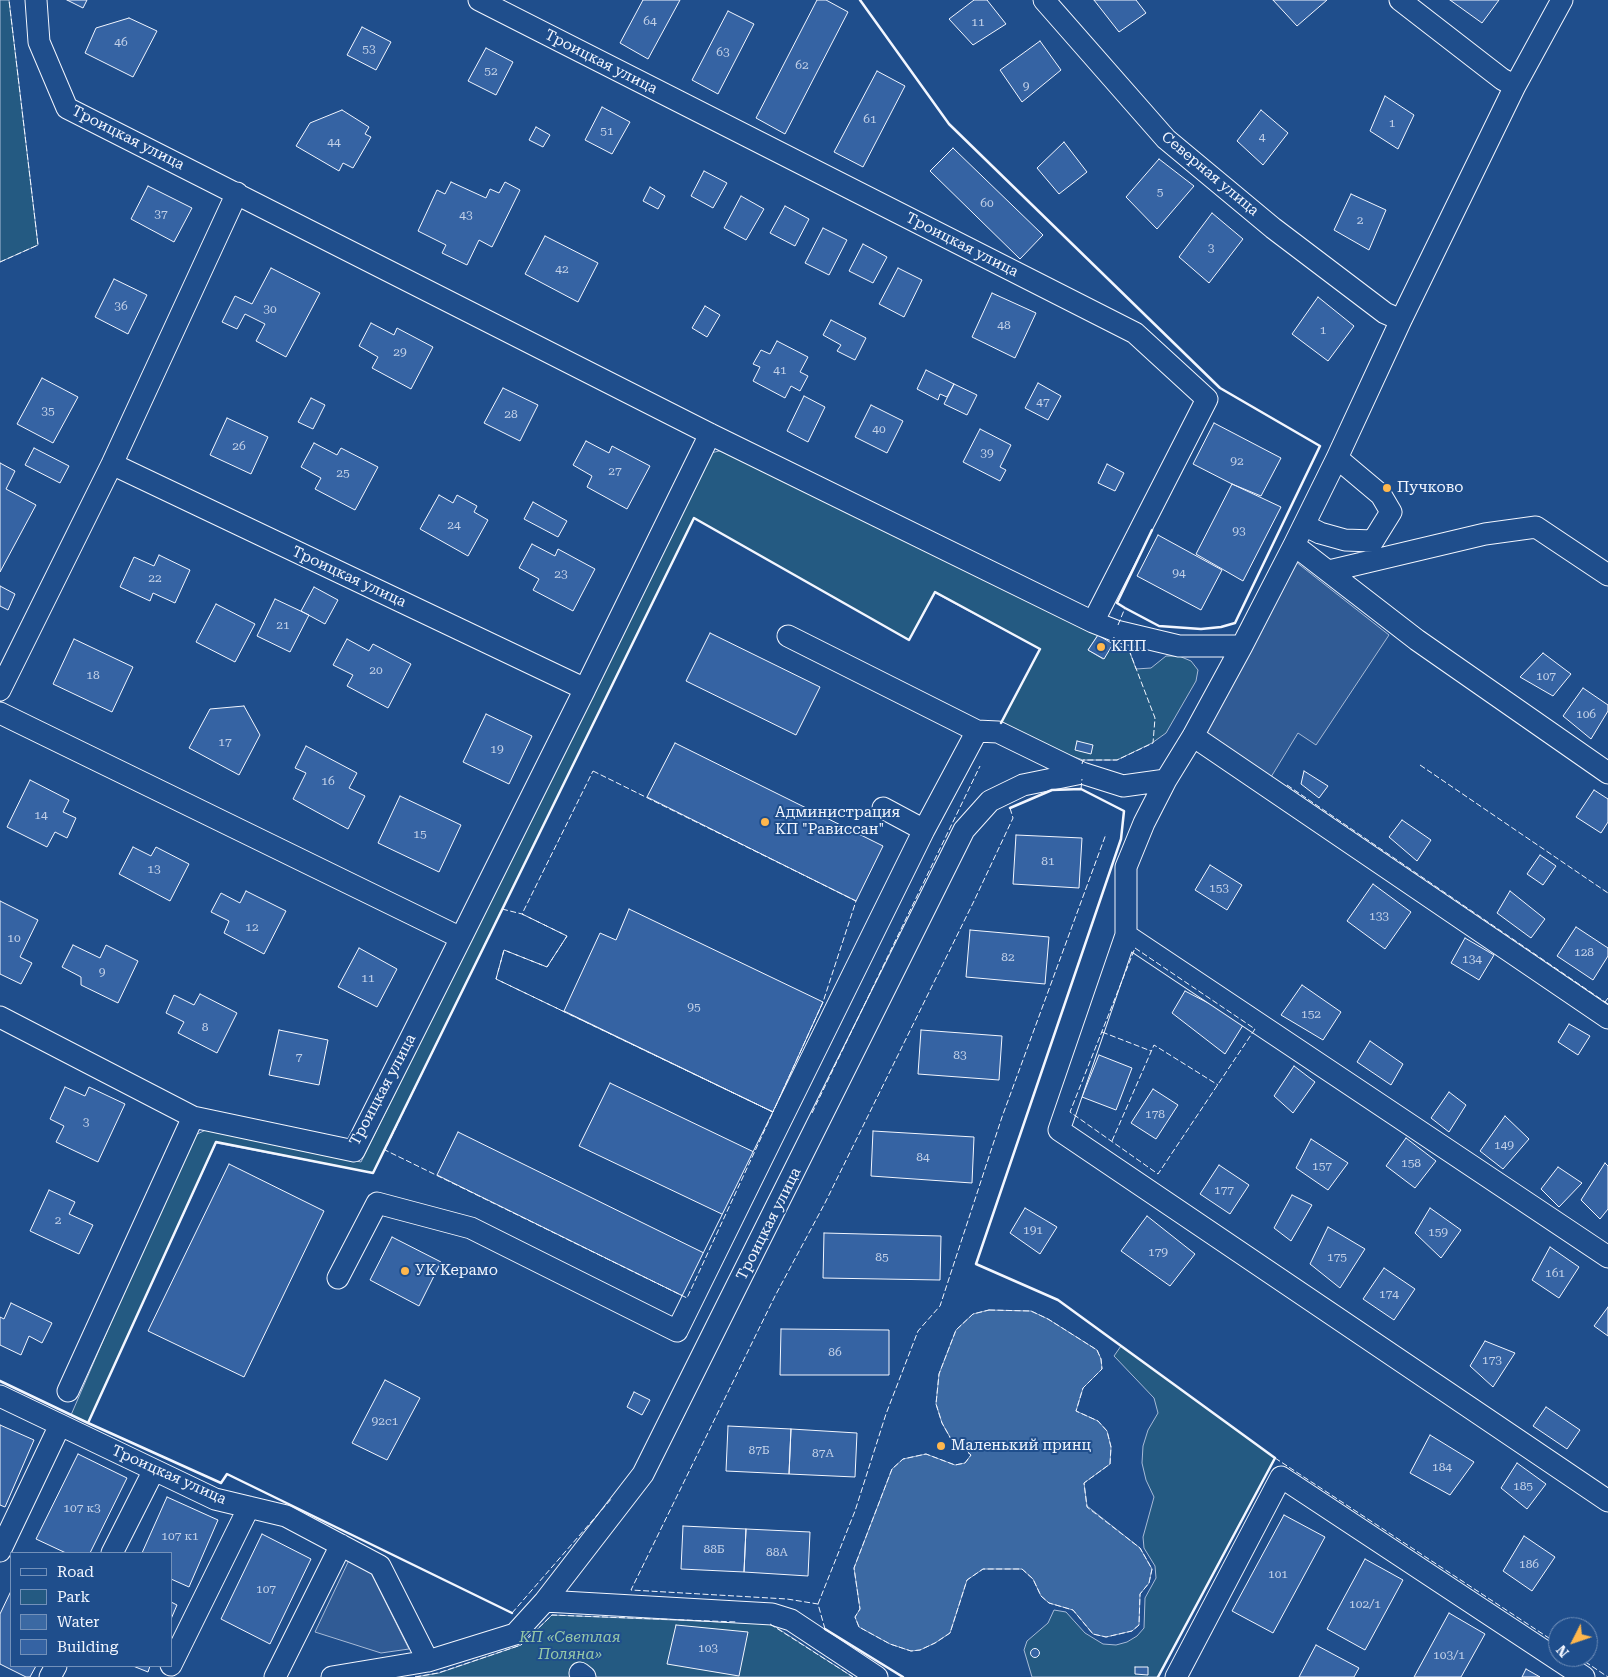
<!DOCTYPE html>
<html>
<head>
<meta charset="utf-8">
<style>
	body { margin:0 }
	#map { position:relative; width:1608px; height:1677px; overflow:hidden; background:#1f4e8c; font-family:"Roboto Serif",serif }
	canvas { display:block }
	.legend { position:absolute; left:10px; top:1552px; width:162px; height:115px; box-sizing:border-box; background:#1f4e8c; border:1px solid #7391ba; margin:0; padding:6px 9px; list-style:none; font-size:15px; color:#f2f6ff }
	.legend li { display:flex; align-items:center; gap:10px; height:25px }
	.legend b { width:25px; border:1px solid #7391ba }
	.north { position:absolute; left:1548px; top:1617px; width:50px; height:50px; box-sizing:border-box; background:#1f4e8c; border:1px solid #7391ba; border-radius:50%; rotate:229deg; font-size:14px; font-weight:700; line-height:20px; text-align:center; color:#f2f6ff }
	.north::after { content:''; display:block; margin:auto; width:18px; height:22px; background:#ffb74d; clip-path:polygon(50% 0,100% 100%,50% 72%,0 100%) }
</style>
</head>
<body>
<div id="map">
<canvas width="1608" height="1677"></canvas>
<ul class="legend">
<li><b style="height:6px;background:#1f4e8c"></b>Road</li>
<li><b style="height:14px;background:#245a82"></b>Park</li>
<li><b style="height:14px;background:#3b69a3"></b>Water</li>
<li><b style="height:14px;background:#3563a3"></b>Building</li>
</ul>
<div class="north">N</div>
</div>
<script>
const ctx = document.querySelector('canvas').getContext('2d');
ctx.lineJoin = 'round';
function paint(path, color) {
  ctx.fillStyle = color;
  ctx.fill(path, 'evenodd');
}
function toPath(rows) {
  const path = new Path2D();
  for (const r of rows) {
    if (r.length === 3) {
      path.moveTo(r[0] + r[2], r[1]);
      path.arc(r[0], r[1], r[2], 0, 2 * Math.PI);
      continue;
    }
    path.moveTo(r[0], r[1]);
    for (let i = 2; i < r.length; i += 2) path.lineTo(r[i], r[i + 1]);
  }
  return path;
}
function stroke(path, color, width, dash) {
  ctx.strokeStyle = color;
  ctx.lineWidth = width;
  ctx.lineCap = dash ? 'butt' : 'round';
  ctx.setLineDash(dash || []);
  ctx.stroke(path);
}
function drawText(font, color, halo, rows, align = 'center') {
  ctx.font = font + ' "Roboto Serif",serif';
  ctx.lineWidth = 4;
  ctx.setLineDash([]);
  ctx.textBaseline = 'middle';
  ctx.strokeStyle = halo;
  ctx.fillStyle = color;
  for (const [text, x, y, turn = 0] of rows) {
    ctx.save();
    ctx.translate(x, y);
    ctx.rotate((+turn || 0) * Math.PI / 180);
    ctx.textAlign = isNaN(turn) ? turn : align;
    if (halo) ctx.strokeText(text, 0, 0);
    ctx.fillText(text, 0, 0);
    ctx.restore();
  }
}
const green = toPath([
	[0,0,9,0,38,245,0,262,0,0],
	[723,450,1098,635,1088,650,1103,659,1113,644,1129,650,1136,669,1151,668,1166,656,1179,656,1191,661,1198,670,1196,681,1166,733,1152,743,1117,760,1083,760,1063,753,1001,723,1040,649,935,593,909,640,694,518,373,1173,216,1143,88,1423,71,1415,191,1137,210,1128,361,1162,711,453,723,450],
	[1121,1346,1275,1458,1158,1677,1032,1677,1024,1650,1027,1641,1048,1623,1054,1610,1066,1612,1085,1633,1103,1644,1116,1645,1127,1642,1137,1636,1144,1628,1145,1598,1156,1578,1155,1566,1144,1548,1143,1537,1154,1497,1146,1480,1142,1463,1143,1446,1148,1430,1158,1413,1154,1398,1114,1356,1121,1346],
	[552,1615,771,1624,853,1677,415,1677,439,1673,521,1645,552,1615]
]);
paint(green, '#245a82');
stroke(green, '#a8bbd7', 1);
const parking = toPath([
	[1296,562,1389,635,1316,745,1298,733,1271,777,1205,734,1296,562],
	[349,1560,369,1569,409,1649,381,1653,315,1632,349,1560]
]);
paint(parking, '#305b95');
stroke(parking, '#a8bbd7', 1);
const water = toPath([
	[989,1310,1031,1311,1048,1319,1097,1350,1101,1359,1102,1369,1083,1388,1076,1411,1098,1421,1107,1431,1111,1447,1110,1464,1084,1483,1087,1506,1140,1548,1152,1569,1149,1583,1140,1594,1139,1625,1132,1631,1106,1637,1093,1634,1073,1610,1049,1603,1041,1596,1033,1579,1022,1569,983,1569,967,1580,950,1633,935,1643,920,1650,911,1651,890,1644,859,1627,855,1617,860,1609,854,1568,892,1469,903,1459,926,1454,955,1465,965,1463,971,1455,964,1448,951,1439,942,1423,936,1404,939,1374,956,1330,973,1314,989,1310]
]);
paint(water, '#3b69a3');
stroke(water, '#a8bbd7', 1);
const building = toPath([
	[67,0,87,0,83,8,67,0],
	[643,0,680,0,648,59,620,43,643,0],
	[817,0,826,0,848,12,785,134,756,118,817,0],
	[974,0,987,0,1006,24,973,45,949,19,974,0],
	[1094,0,1136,0,1146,13,1119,32,1094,0],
	[1273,0,1327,0,1297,26,1273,0],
	[1450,0,1499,0,1482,23,1450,0],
	[728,11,754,24,718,94,692,80,728,11],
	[129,18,157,31,133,77,85,53,96,28,129,18],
	[362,27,391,42,376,70,347,55,362,27],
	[1040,41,1061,70,1022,102,1000,70,1040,41],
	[486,48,513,62,496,95,468,81,486,48],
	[877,71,905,86,863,167,834,152,877,71],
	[1385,96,1414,115,1398,149,1370,131,1385,96],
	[602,107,630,122,612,154,585,140,602,107],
	[342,110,369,127,365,134,371,137,353,168,343,163,339,171,296,146,310,123,342,110],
	[1261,110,1288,133,1263,165,1237,141,1261,110],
	[536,127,550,135,543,147,529,140,536,127],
	[1064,142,1087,172,1059,194,1037,168,1064,142],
	[953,148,1043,235,1020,259,930,171,953,148],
	[1159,159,1194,186,1157,229,1126,197,1159,159],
	[704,171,727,183,713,208,691,196,704,171],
	[451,182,486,198,490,189,499,193,505,182,520,190,492,247,479,240,467,265,442,253,446,245,418,231,437,190,445,194,451,182],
	[148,186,192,208,174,242,131,219,148,186],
	[650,187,665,196,658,209,643,201,650,187],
	[1351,194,1386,210,1369,250,1334,230,1351,194],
	[741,196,764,209,746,240,724,228,741,196],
	[785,206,809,219,795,246,770,233,785,206],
	[1212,213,1243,239,1209,283,1179,257,1212,213],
	[823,228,847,240,829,275,805,263,823,228],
	[545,236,598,263,578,302,525,274,545,236],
	[863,244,887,257,873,283,849,271,863,244],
	[271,268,320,293,286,357,256,341,265,324,245,314,237,329,222,322,235,296,252,304,271,268],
	[898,268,922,280,904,317,879,304,898,268],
	[114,279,147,295,128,334,95,317,114,279],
	[992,293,1036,313,1015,358,972,337,992,293],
	[1318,297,1354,326,1328,361,1292,334,1318,297],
	[705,306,720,315,707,337,692,328,705,306],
	[831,320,866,338,855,360,837,351,841,345,823,335,831,320],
	[371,323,394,335,397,328,433,347,411,389,372,368,378,357,359,346,371,323],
	[777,341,808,357,800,372,808,376,800,391,791,386,785,398,753,381,760,367,753,364,761,350,770,354,777,341],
	[926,370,954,384,947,397,940,394,938,400,917,389,926,370],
	[42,378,78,397,53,443,17,424,42,378],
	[1038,383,1061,396,1048,420,1025,408,1038,383],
	[954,384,977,395,967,415,944,404,954,384],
	[503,388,538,405,520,441,484,423,503,388],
	[804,396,825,407,808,442,787,431,804,396],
	[311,398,325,405,313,429,298,422,311,398],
	[871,405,903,421,887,453,855,437,871,405],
	[227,418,268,437,251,474,210,455,227,418],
	[1214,423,1281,458,1261,496,1232,484,1193,464,1214,423],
	[980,429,1011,445,1000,467,1006,470,1000,481,963,462,980,429],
	[586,441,609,453,612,446,650,466,627,509,587,487,592,476,573,465,586,441],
	[314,443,337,455,341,448,378,467,355,510,315,489,321,478,301,467,314,443],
	[34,448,69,466,60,483,25,465,34,448],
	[0,463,15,471,6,489,36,505,0,572,0,463],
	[1107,464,1124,473,1115,491,1098,483,1107,464],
	[1232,484,1281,507,1243,581,1196,554,1232,484],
	[439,495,453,503,457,495,477,506,474,512,488,520,468,556,420,529,439,495],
	[533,502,567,521,558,537,524,519,533,502],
	[1158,535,1222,570,1201,610,1137,576,1158,535],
	[532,544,555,556,558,549,595,569,573,611,533,590,539,579,519,568,532,544],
	[159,555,190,570,175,603,153,593,150,601,120,587,134,557,154,566,159,555],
	[0,586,15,594,8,610,0,606,0,586],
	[314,587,338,600,325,624,301,611,314,587],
	[275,599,309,615,290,652,257,636,275,599],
	[216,604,255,624,235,662,196,642,216,604],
	[710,633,820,687,796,735,686,681,710,633],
	[1098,635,1113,644,1104,659,1088,650,1098,635],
	[74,639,133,667,112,712,53,684,74,639],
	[347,639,369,651,373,644,411,664,388,708,347,686,353,675,333,665,347,639],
	[1543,653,1571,674,1553,696,1520,677,1543,653],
	[1583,688,1608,705,1608,711,1591,739,1563,716,1583,688],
	[244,706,260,735,239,775,189,748,210,709,244,706],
	[486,714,532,736,509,784,463,762,486,714],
	[1077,741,1093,745,1091,754,1075,750,1077,741],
	[675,743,883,846,856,901,647,797,675,743],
	[306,746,357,773,349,788,365,796,348,829,293,799,306,773,295,768,306,746],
	[1304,771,1328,786,1319,798,1301,784,1304,771],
	[30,780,69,800,63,812,76,818,67,838,55,832,47,847,7,827,30,780],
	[1594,790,1608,799,1608,822,1601,833,1576,817,1594,790],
	[400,796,461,825,439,872,378,843,400,796],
	[1402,820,1431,840,1417,861,1389,837,1402,820],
	[1016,835,1082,838,1079,888,1013,884,1016,835],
	[133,847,151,856,156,847,189,864,170,901,119,874,133,847],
	[1540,855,1556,866,1543,885,1527,874,1540,855],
	[1210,865,1242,885,1227,910,1195,890,1210,865],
	[1373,884,1411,912,1385,949,1347,921,1373,884],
	[246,891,286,911,264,954,224,933,229,921,211,912,221,893,240,903,246,891],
	[1510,891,1545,919,1531,938,1497,913,1510,891],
	[0,901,38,920,20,957,32,963,21,984,0,974,0,901],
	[629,909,823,1002,773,1112,564,1011,600,933,616,940,629,909],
	[1576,927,1608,948,1608,956,1593,980,1557,956,1576,927],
	[970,930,1049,937,1045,984,966,977,970,930],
	[1465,938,1494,955,1479,980,1451,963,1465,938],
	[73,945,100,958,106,945,138,961,118,1003,81,985,81,977,62,967,73,945],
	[359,948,397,969,377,1007,338,987,359,948],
	[1302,985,1341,1012,1323,1040,1281,1015,1302,985],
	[1185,991,1245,1022,1225,1054,1172,1013,1185,991],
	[200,994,237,1013,217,1053,178,1033,184,1022,166,1013,174,995,194,1005,200,994],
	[1569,1024,1590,1036,1578,1055,1558,1042,1569,1024],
	[279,1030,328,1040,319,1085,269,1075,279,1030],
	[921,1030,1002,1036,999,1080,918,1074,921,1030],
	[1370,1041,1403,1064,1391,1085,1357,1062,1370,1041],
	[1099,1055,1132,1068,1116,1110,1082,1097,1099,1055],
	[1294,1066,1315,1082,1293,1113,1274,1096,1294,1066],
	[610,1083,756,1153,726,1216,579,1146,610,1083],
	[65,1087,85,1096,89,1087,125,1104,98,1162,56,1142,64,1126,50,1119,65,1087],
	[1153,1089,1178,1105,1156,1139,1131,1123,1153,1089],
	[1449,1092,1466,1105,1449,1132,1431,1118,1449,1092],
	[1505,1116,1529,1139,1503,1169,1480,1151,1505,1116],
	[873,1131,974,1137,972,1183,871,1176,873,1131],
	[458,1132,708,1255,687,1298,437,1175,458,1132],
	[1406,1138,1436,1161,1415,1188,1386,1166,1406,1138],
	[1311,1139,1348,1163,1328,1190,1296,1168,1311,1139],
	[1605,1163,1608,1166,1608,1209,1600,1219,1581,1200,1605,1163],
	[229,1164,324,1211,244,1377,148,1331,229,1164],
	[1219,1165,1249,1185,1230,1214,1200,1194,1219,1165],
	[1558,1167,1582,1183,1559,1207,1541,1189,1558,1167],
	[49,1190,75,1202,69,1214,93,1225,79,1254,30,1231,49,1190],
	[1292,1195,1312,1205,1291,1241,1274,1228,1292,1195],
	[1025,1208,1057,1227,1040,1254,1010,1233,1025,1208],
	[1430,1208,1461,1230,1441,1258,1415,1233,1430,1208],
	[1147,1216,1195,1254,1170,1286,1121,1251,1147,1216],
	[1328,1227,1365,1249,1340,1288,1310,1264,1328,1227],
	[824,1233,941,1236,940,1280,823,1278,824,1233],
	[392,1237,441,1262,419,1306,370,1280,392,1237],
	[1550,1247,1579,1267,1559,1298,1532,1280,1550,1247],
	[1384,1268,1415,1289,1394,1320,1363,1299,1384,1268],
	[11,1303,52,1323,42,1343,29,1336,21,1355,0,1345,0,1317,4,1319,11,1303],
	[1608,1307,1608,1336,1594,1326,1608,1307],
	[781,1329,889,1330,889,1375,780,1375,781,1329],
	[1485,1341,1515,1353,1493,1387,1470,1366,1485,1341],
	[385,1380,420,1398,387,1460,352,1443,385,1380],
	[634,1392,650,1400,642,1415,627,1407,634,1392],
	[1546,1407,1580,1430,1567,1449,1533,1426,1546,1407],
	[0,1425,34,1440,5,1507,0,1505,0,1425],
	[728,1426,791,1429,789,1474,726,1471,728,1426],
	[791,1429,857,1433,855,1477,789,1474,791,1429],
	[1430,1435,1474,1462,1450,1495,1410,1473,1430,1435],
	[78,1454,127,1478,90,1553,66,1553,36,1539,78,1454],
	[1517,1463,1546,1484,1527,1509,1501,1488,1517,1463],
	[167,1497,218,1520,189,1587,171,1579,171,1553,142,1553,167,1497],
	[1284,1515,1325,1537,1273,1633,1232,1611,1284,1515],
	[683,1526,746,1529,744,1572,681,1569,683,1526],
	[746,1529,810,1532,808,1576,744,1572,746,1529],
	[262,1534,311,1559,270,1644,221,1619,262,1534],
	[1524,1536,1555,1557,1532,1591,1503,1571,1524,1536],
	[1365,1559,1403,1580,1365,1650,1327,1629,1365,1559],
	[11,1591,11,1666,36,1666,30,1677,26,1677,0,1664,0,1614,11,1591],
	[171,1602,177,1605,171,1619,171,1602],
	[1449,1613,1485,1634,1461,1677,1414,1677,1449,1613],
	[676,1625,748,1632,739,1676,667,1664,676,1625],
	[1316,1645,1359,1668,1354,1677,1299,1677,1316,1645],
	[1035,1653,4.5],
	[133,1666,150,1666,148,1672,133,1666],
	[1135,1667,1148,1667,1148,1675,1135,1674,1135,1667],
	[1526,1669,1540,1677,1522,1677,1526,1669]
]);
paint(building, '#3563a3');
stroke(building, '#f2f6ff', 1);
const minor = toPath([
	[36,0,39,42,67,108,710,434,1093,622,1207,399,1135,333,479,0],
	[1044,0,1166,139,1273,228,1385,313,1401,320],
	[1400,0,1502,79,1515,86],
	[1562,0,1515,86,1401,320,1337,458,1294,545,1242,646,1193,736,1166,780,1144,823,1126,867,1126,935,1059,1130,1608,1501],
	[112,464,585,689,461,938],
	[1304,525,1320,533,1345,540,1373,541,1391,512,1381,495,1337,458],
	[1294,545,1417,640,1608,773],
	[1329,571,1485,534,1536,527,1608,575],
	[1093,622,1116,631,1179,646,1242,646],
	[788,636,977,731],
	[585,689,710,434],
	[0,690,112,464,237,193],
	[0,713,461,938,354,1151,193,1117,0,1017],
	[1193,736,1608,1018],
	[924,830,977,731,998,732,1082,773,1123,786,1166,780],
	[1126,935,1608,1257],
	[338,1278,377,1203,471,1228,677,1331,924,830,883,808],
	[68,1391,193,1117],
	[0,1396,215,1499,286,1516,380,1566,428,1661,332,1677],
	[0,1551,60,1425],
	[112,1553,154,1470],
	[545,1601,772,1614,791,1620,877,1677],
	[428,1661,515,1634,545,1601,643,1474,964,830,990,801,1023,785,1082,773],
	[171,1665,249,1507],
	[580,1673,585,1677],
	[50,1677,56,1666],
	[275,1677,341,1545],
	[1176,1677,1281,1477,1584,1677]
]);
stroke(minor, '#f2f6ff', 23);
stroke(minor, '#1f4e8c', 21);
stroke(toPath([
	[0,262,38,245,9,0],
	[1118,625,1125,608],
	[1082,764,1083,760,1117,760,1153,743,1155,718,1129,650,1113,644,1114,637],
	[1420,765,1608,893],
	[593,771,856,901,823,1002,773,1112,496,979,504,950,547,967,567,936,522,914,593,771],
	[1287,785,1608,1004],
	[1081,789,1082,779],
	[502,909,522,914,567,936,547,967,504,950,496,979,773,1112,687,1298,385,1150,502,909],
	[1135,948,1255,1029,1158,1174,1070,1112,1135,948],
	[1605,1002,1608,998],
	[1102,1032,1151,1051],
	[812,1113,980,766],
	[1112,1141,1154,1045,1218,1085],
	[989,1310,1031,1311,1048,1319,1097,1350,1101,1359,1102,1369,1083,1388,1076,1411,1098,1421,1107,1431,1111,1447,1110,1464,1084,1483,1087,1507,1140,1548,1152,1569,1149,1583,1140,1594,1139,1625,1132,1631,1106,1637,1093,1634,1073,1610,1049,1603,1041,1596,1033,1579,1022,1569,983,1569,967,1580,950,1633,935,1643,920,1650,911,1651,890,1644,859,1627,855,1617,860,1609,854,1568,892,1469,903,1459,926,1454,955,1465,965,1463,971,1455,951,1439,942,1423,936,1404,939,1374,956,1330,973,1314,989,1310],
	[1275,1458,1558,1644],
	[818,1604,855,1511,886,1414,918,1331,940,1306,1002,1117,1106,834],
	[512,1613,612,1498],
	[770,1624,853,1677],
	[825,1629,818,1604,787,1599,631,1590,775,1296,825,1203,974,901,1013,818,1010,808],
	[1578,1657,1608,1677],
	[415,1677,438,1673,521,1645,552,1615,737,1622]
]), '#f2f6ff', 1, [6, 2.5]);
stroke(toPath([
	[860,0,949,124,1220,388,1320,446,1235,623,1221,627,1201,629,1159,626,1125,608,1117,603,1152,530],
	[1010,808,1052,790,1081,789,1124,811,1121,839,976,1264,1058,1300,1275,1458,1158,1677],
	[0,1381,88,1423,221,1483,227,1474,512,1613],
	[88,1423,216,1142,373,1173,694,518,909,640,935,592,1040,649,1001,723],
	[825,1629,903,1677]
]), '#f2f6ff', 2.5);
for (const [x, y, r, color] of [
	[1387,488,5,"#ffb74d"],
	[1101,647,5,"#ffb74d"],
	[765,822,5,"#ffb74d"],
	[405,1271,5,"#ffb74d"],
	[941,1446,5,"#ffb74d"]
]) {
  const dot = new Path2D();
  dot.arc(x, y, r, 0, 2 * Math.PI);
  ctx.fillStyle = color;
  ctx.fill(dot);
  stroke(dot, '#1f4e8c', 2);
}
drawText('12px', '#c3d1e8', null, [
	["64",650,21],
	["11",978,22],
	["46",121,42],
	["53",369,49],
	["63",723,52],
	["62",802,65],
	["52",491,71],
	["9",1026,86],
	["61",870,119],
	["1",1392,123],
	["51",607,131],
	["4",1262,137],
	["44",334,142],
	["5",1160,192],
	["60",987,203],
	["37",161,214],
	["43",466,215],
	["2",1360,220],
	["3",1211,248],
	["42",562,269],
	["36",121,306],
	["30",270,309],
	["48",1004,325],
	["1",1323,330],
	["29",400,352],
	["41",780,370],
	["47",1043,402],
	["35",48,411],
	["28",511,414],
	["40",879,429],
	["26",239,446],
	["39",987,453],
	["92",1237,461],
	["27",615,471],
	["25",343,473],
	["24",454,525],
	["93",1239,531],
	["94",1179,573],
	["23",561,574],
	["22",155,578],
	["21",283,625],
	["20",376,670],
	["18",93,675],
	["107",1546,676],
	["106",1586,714],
	["17",225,742],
	["19",497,749],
	["16",328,781],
	["14",41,815],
	["15",420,834],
	["81",1048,861],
	["13",154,869],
	["153",1219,888],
	["133",1379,916],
	["12",252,927],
	["10",14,938],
	["128",1584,952],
	["82",1008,957],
	["134",1472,959],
	["9",102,972],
	["11",368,978],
	["95",694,1007],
	["152",1311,1014],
	["8",205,1027],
	["83",960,1055],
	["7",299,1057],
	["178",1155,1114],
	["3",86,1122],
	["149",1504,1145],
	["84",923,1157],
	["158",1411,1163],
	["157",1322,1166],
	["177",1224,1190],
	["2",58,1220],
	["191",1033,1230],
	["159",1438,1232],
	["179",1158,1252],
	["85",882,1257],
	["175",1337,1257],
	["161",1555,1273],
	["174",1389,1294],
	["86",835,1352],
	["173",1492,1360],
	["92с1",385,1421],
	["87Б",759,1450],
	["87А",823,1453],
	["184",1442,1467],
	["185",1523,1486],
	["107 к3",82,1508],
	["107 к1",180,1536],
	["88Б",714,1549],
	["88А",777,1552],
	["186",1529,1564],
	["101",1278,1574],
	["107",266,1589],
	["102/1",1365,1604],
	["103",708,1648],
	["103/1",1449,1655]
]);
drawText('15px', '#f2f6ff', '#1f4e8c', [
	["Троицкая улица",601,62,27],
	["Троицкая улица",128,138,27],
	["Северная улица",1210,174,40],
	["Троицкая улица",962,245,27],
	["Троицкая улица",349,577,25],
	["Троицкая улица",383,1090,-62],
	["Троицкая улица",769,1224,-63],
	["Троицкая улица",169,1475,24]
]);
drawText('15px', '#f2f6ff', '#1f4e8c', [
	["Пучково",1397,488],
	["КПП",1111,647],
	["Администрация",775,813],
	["КП \"Рависсан\"",775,830],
	["УК Керамо",415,1271],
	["Маленький принц",951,1446]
], 'left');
drawText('italic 15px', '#97c8a6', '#1f4e8c', [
	["КП «Светлая",570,1638],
	["Поляна»",570,1655]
]);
</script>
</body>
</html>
